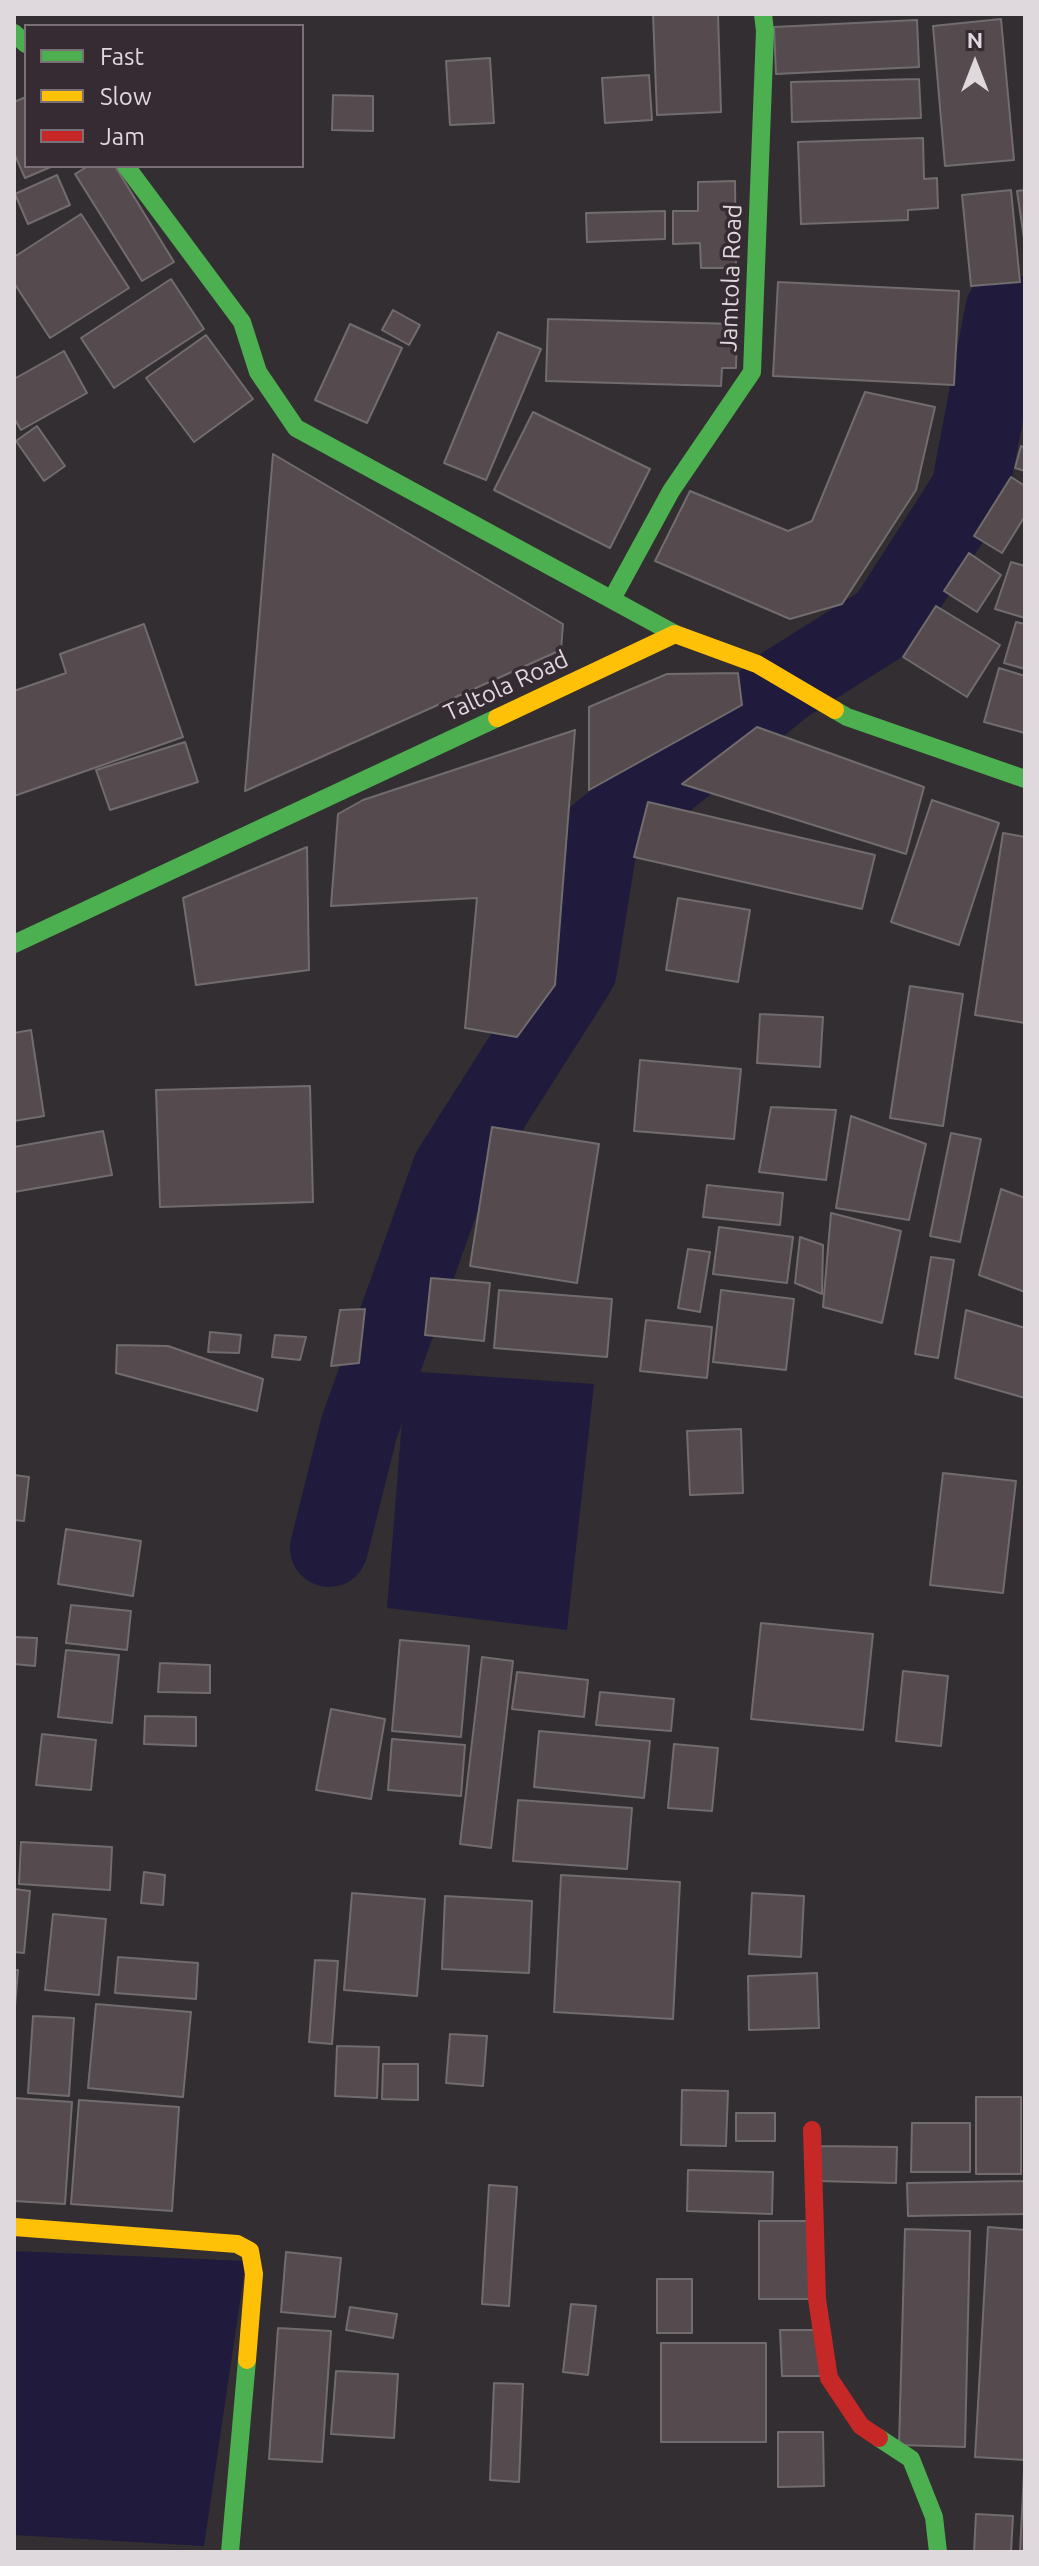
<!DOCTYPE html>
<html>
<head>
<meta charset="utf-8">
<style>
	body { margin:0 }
	#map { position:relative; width:1039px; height:2566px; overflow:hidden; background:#332e31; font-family:Ubuntu,sans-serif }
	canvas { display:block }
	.frame { position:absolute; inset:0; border:16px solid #dfd8dd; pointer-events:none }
	.legend { position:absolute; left:24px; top:24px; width:280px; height:144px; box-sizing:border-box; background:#362b32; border:2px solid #7a7076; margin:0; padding:10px 14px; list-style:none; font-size:24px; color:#dfd8dd }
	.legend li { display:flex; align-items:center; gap:16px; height:40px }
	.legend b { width:40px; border:2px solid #7a7076 }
	.north { position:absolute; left:935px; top:24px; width:80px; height:80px; -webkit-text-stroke:6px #362b32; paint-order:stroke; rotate:0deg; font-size:22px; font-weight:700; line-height:32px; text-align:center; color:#dfd8dd }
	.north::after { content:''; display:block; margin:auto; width:28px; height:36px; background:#dfd8dd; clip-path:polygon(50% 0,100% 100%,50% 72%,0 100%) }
</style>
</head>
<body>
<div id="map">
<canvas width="1039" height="2566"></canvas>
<div class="frame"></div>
<ul class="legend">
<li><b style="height:10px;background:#4caf50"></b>Fast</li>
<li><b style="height:10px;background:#ffc107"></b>Slow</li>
<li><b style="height:10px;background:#c62828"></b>Jam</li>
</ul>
<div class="north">N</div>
</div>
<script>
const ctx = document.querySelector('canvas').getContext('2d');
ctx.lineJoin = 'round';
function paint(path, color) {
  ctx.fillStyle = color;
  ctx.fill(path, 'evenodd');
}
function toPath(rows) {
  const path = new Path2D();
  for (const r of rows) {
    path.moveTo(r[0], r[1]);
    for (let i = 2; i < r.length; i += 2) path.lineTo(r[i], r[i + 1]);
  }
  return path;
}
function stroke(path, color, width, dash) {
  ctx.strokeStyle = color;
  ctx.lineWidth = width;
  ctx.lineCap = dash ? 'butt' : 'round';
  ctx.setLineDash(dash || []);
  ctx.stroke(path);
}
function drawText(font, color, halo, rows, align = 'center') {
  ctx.font = font + ' Ubuntu,sans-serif';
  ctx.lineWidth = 7;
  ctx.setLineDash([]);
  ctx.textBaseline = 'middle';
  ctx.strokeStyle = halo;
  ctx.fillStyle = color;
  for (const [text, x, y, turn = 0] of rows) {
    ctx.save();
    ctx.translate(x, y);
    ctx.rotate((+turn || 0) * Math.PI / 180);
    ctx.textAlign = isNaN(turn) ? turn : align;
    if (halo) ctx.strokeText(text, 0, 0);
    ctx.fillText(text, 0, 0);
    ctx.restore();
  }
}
paint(toPath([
	[406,1371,594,1384,567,1630,387,1608],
	[14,2251,246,2261,204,2546,14,2535]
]), '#201b3c');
stroke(toPath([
	[329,1548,359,1428,451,1170,578,970,600,833,786,684,886,621,970,490,1004,311]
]), '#201b3c', 78);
const building = toPath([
	[653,14,718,14,721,112,657,115,653,14],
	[1001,19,1014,160,945,166,933,26,1001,19],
	[917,20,919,67,776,74,774,27,917,20],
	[490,58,494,123,450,125,446,61,490,58],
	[649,75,652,120,605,123,602,78,649,75],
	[919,79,921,118,792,122,791,82,919,79],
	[333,95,373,96,373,131,332,130,333,95],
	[26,97,26,166,53,166,25,178,14,153,14,102,26,97],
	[923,138,924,179,937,178,938,208,908,210,908,220,801,224,798,142,923,138],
	[88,166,115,166,174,262,142,281,75,174,88,166],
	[57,175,70,205,28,224,15,194,57,175],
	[735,181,736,268,701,268,700,243,673,244,673,211,698,211,698,182,735,181],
	[1011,190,1020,282,971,286,962,195,1011,190],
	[1025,190,1025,245,1017,191,1025,190],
	[665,211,665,239,587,242,586,213,665,211],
	[81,214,129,288,50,338,14,283,14,257,81,214],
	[171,279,204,329,114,388,81,338,171,279],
	[778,282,959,291,954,385,773,376,778,282],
	[393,310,420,325,409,345,382,330,393,310],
	[548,319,737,324,736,368,722,368,721,386,546,381,548,319],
	[350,324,402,348,367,423,315,400,350,324],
	[498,332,541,349,486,480,444,463,498,332],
	[206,335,253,399,194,442,146,378,206,335],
	[64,351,87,393,21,430,14,418,14,379,64,351],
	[865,392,935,407,916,490,842,604,790,619,655,561,690,491,788,531,812,521,865,392],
	[533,412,650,469,610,548,494,490,533,412],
	[37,426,65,466,44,481,16,441,37,426],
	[1021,446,1025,448,1025,471,1015,468,1021,446],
	[273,454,563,624,561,650,245,791,273,454],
	[1011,477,1025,486,1025,516,1002,553,974,536,1011,477],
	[969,553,1001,575,977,612,944,591,969,553],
	[1011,562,1025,566,1025,618,995,609,1011,562],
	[936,606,1000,645,967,697,903,657,936,606],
	[1016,622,1025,624,1025,669,1004,663,1016,622],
	[144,624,183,737,14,796,14,691,66,673,60,654,144,624],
	[999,668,1025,676,1025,733,984,722,999,668],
	[738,673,742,705,589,790,589,707,667,674,738,673],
	[757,727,924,787,906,854,682,784,757,727],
	[575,730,555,985,517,1037,465,1028,477,898,331,906,338,814,363,800,575,730],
	[185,742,198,782,110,810,96,770,185,742],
	[932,800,999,823,959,945,891,922,932,800],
	[648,802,875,855,862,909,634,857,648,802],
	[1003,833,1025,837,1025,1023,975,1015,1003,833],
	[307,847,309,970,196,985,183,898,307,847],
	[678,898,750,910,738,982,666,970,678,898],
	[910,986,963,994,943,1126,890,1118,910,986],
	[760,1014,823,1017,820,1067,757,1063,760,1014],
	[31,1030,44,1116,14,1121,14,1033,31,1030],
	[640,1060,741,1069,734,1139,634,1131,640,1060],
	[310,1086,313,1202,160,1207,156,1090,310,1086],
	[771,1107,836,1110,826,1180,759,1172,771,1107],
	[851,1116,926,1144,909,1220,836,1208,851,1116],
	[492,1127,599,1144,577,1283,470,1266,492,1127],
	[103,1131,112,1175,14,1192,14,1147,103,1131],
	[951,1133,981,1139,960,1242,930,1236,951,1133],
	[707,1185,783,1193,780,1225,703,1217,707,1185],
	[1001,1189,1025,1198,1025,1292,979,1275,1001,1189],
	[831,1213,901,1231,882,1323,823,1307,831,1213],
	[719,1227,793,1237,787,1283,713,1274,719,1227],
	[800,1237,823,1245,822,1294,795,1283,800,1237],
	[688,1249,710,1252,700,1312,678,1308,688,1249],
	[931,1257,954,1260,938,1358,915,1354,931,1257],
	[431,1278,490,1283,484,1341,425,1335,431,1278],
	[499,1290,612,1299,607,1357,494,1348,499,1290],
	[721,1290,794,1299,786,1370,713,1362,721,1290],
	[365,1309,359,1363,331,1366,340,1310,365,1309],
	[966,1310,1025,1328,1025,1398,955,1378,966,1310],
	[646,1320,712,1327,707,1378,640,1371,646,1320],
	[210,1332,241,1335,239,1353,208,1352,210,1332],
	[275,1335,306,1337,300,1360,272,1357,275,1335],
	[117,1345,168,1346,263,1379,257,1411,116,1373,117,1345],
	[741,1429,743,1493,690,1495,687,1431,741,1429],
	[943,1473,1016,1481,1003,1593,930,1585,943,1473],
	[14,1475,29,1477,24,1521,14,1520,14,1475],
	[66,1529,141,1541,133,1596,58,1584,66,1529],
	[71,1605,131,1611,127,1650,66,1643,71,1605],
	[761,1623,873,1634,863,1730,751,1719,761,1623],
	[14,1637,37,1638,35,1666,14,1664,14,1637],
	[400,1640,469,1646,461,1737,392,1731,400,1640],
	[66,1650,119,1655,112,1723,58,1717,66,1650],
	[482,1657,513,1661,491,1848,460,1844,482,1657],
	[160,1663,210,1665,210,1693,158,1692,160,1663],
	[903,1671,948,1676,941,1746,896,1741,903,1671],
	[517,1672,588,1680,584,1717,512,1709,517,1672],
	[600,1692,674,1699,671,1731,596,1725,600,1692],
	[331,1709,385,1719,371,1799,316,1790,331,1709],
	[145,1716,196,1717,196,1746,144,1744,145,1716],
	[539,1731,650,1741,644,1798,534,1787,539,1731],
	[42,1734,96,1740,91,1790,36,1785,42,1734],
	[392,1739,465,1745,461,1796,388,1790,392,1739],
	[674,1744,718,1748,712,1811,668,1808,674,1744],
	[518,1800,632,1808,627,1869,513,1861,518,1800],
	[21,1842,112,1847,110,1890,19,1884,21,1842],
	[144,1872,165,1875,163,1905,141,1903,144,1872],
	[561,1875,680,1882,673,2019,554,2012,561,1875],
	[14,1889,30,1891,24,1953,14,1952,14,1889],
	[352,1893,425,1899,417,1996,344,1990,352,1893],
	[752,1893,804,1896,801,1957,749,1954,752,1893],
	[445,1896,532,1901,529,1973,442,1969,445,1896],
	[53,1914,106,1919,99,1995,45,1990,53,1914],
	[118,1957,198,1963,196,1999,115,1993,118,1957],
	[315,1960,338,1961,332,2044,309,2042,315,1960],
	[14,1970,18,1970,15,2006,14,2006,14,1970],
	[817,1973,819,2028,749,2030,748,1976,817,1973],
	[96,2004,191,2012,183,2097,88,2088,96,2004],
	[33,2016,74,2018,69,2096,28,2093,33,2016],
	[450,2034,487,2036,483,2086,446,2083,450,2034],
	[337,2046,379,2047,377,2098,335,2096,337,2046],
	[383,2064,418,2064,418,2100,382,2099,383,2064],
	[682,2090,728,2091,726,2146,681,2145,682,2090],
	[976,2097,1021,2097,1021,2174,976,2174,976,2097],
	[14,2098,72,2102,65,2204,14,2201,14,2098],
	[79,2100,179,2107,172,2211,71,2204,79,2100],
	[736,2113,775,2113,775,2141,736,2141,736,2113],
	[912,2123,970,2123,970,2172,911,2172,912,2123],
	[819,2146,897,2147,896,2183,818,2181,819,2146],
	[688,2170,773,2172,772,2214,687,2211,688,2170],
	[1024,2181,1025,2214,908,2216,907,2183,1024,2181],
	[489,2185,517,2187,509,2306,482,2304,489,2185],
	[759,2221,814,2221,813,2299,759,2299,759,2221],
	[988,2227,1025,2230,1025,2460,975,2457,988,2227],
	[905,2229,970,2231,965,2447,899,2445,905,2229],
	[286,2252,341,2258,335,2317,281,2312,286,2252],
	[657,2279,692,2279,692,2333,657,2333,657,2279],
	[571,2304,596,2306,588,2375,563,2372,571,2304],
	[350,2307,397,2314,393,2338,346,2330,350,2307],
	[278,2328,331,2331,322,2462,269,2459,278,2328],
	[780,2330,821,2330,823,2376,782,2376,780,2330],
	[661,2343,766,2343,766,2442,661,2442,661,2343],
	[336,2371,398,2374,394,2438,331,2434,336,2371],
	[494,2383,523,2384,519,2482,490,2480,494,2383],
	[778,2432,823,2432,824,2486,778,2487,778,2432],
	[1024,2472,1025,2552,1020,2552,1024,2472],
	[976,2514,1013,2516,1011,2552,974,2552,976,2514],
	[815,2551,896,2551,896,2552,815,2552,815,2551]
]);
paint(building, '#554a4d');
stroke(building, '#716c6e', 2);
stroke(toPath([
	[14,33,26,44],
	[126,166,242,322,258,372,296,428,675,634],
	[612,599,671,491,752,372,765,31,763,14],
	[835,710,847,717,1025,779],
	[14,944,497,718],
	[879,2438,911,2459,934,2517,938,2552],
	[230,2552,247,2360]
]), '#4caf50', 18);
stroke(toPath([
	[497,718,675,634,757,664,835,710],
	[14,2227,237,2244,250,2251,254,2274,247,2360]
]), '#ffc107', 18);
stroke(toPath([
	[812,2130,817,2299,829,2378,861,2426,879,2438]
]), '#c62828', 18);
drawText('24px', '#dfd8dd', '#362b32', [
	["Jamtola Road",731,278,-88],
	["Taltola Road",506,686,-25]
]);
</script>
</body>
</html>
